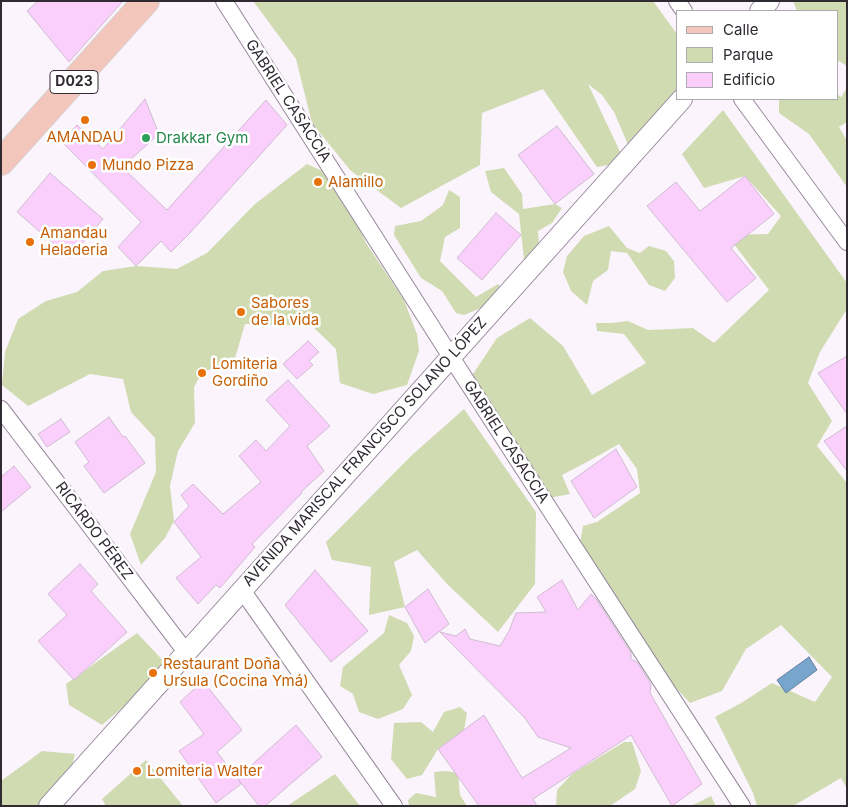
<!DOCTYPE html>
<html>
<head>
<meta charset="utf-8">
<style>
	body { margin:0 }
	#map { position:relative; width:848px; height:807px; overflow:hidden; background:#fbf4fd; font-family:Inter,sans-serif }
	canvas { display:block }
	.frame { position:absolute; inset:0; border:2px solid #302a32; pointer-events:none }
	.legend { position:absolute; left:676px; top:10px; width:162px; height:90px; box-sizing:border-box; background:#fff; border:1px solid #acaaad; margin:0; padding:6px 9px; list-style:none; font-size:15px; color:#302a32 }
	.legend li { display:flex; align-items:center; gap:10px; height:25px }
	.legend b { width:25px; border:1px solid #acaaad }
</style>
</head>
<body>
<div id="map">
<canvas width="848" height="807"></canvas>
<div class="frame"></div>
<ul class="legend">
<li><b style="height:6px;background:#f3c6bb"></b>Calle</li>
<li><b style="height:14px;background:#d0dbb2"></b>Parque</li>
<li><b style="height:14px;background:#facffc"></b>Edificio</li>
</ul>
</div>
<script>
const ctx = document.querySelector('canvas').getContext('2d');
ctx.lineJoin = 'round';
function paint(path, color) {
  ctx.fillStyle = color;
  ctx.fill(path, 'evenodd');
}
function toPath(rows) {
  const path = new Path2D();
  for (const r of rows) {
    path.moveTo(r[0], r[1]);
    for (let i = 2; i < r.length; i += 2) path.lineTo(r[i], r[i + 1]);
  }
  return path;
}
function stroke(path, color, width, dash) {
  ctx.strokeStyle = color;
  ctx.lineWidth = width;
  ctx.lineCap = dash ? 'butt' : 'round';
  ctx.setLineDash(dash || []);
  ctx.stroke(path);
}
function drawText(font, color, halo, rows, align = 'center') {
  ctx.font = font + ' Inter,sans-serif';
  ctx.lineWidth = 5;
  ctx.setLineDash([]);
  ctx.textBaseline = 'middle';
  ctx.strokeStyle = halo;
  ctx.fillStyle = color;
  for (const [text, x, y, turn = 0] of rows) {
    ctx.save();
    ctx.translate(x, y);
    ctx.rotate((+turn || 0) * Math.PI / 180);
    ctx.textAlign = isNaN(turn) ? turn : align;
    if (halo) ctx.strokeText(text, 0, 0);
    ctx.fillText(text, 0, 0);
    ctx.restore();
  }
}
paint(toPath([
	[253,1,653,1,677,34,677,95,632,154,614,112,602,95,588,84,625,162,597,167,543,89,482,113,480,165,401,208,350,170,312,123,296,59],
	[793,1,847,1,847,66,837,60,837,11,797,11],
	[847,88,847,122,839,127,847,141,847,187,809,134,779,113,779,99,837,99,837,94,841,97],
	[723,110,847,283,847,309,820,352,808,383,832,421,817,446,846,482,847,482,847,789,841,778,793,806,757,806,753,793,715,717,741,703,772,683,815,702,832,677,781,625,746,649,722,691,690,703,641,651,579,548,583,526,597,522,640,493,637,469,619,444,587,462,562,475,570,494,549,498,471,377,497,338,530,318,563,346,592,395,646,363,624,334,597,331,596,323,612,323,628,321,648,330,693,328,714,343,769,290,727,235,768,234,781,216,745,176,704,188,682,154],
	[307,164,338,178,366,243,404,300,417,334,419,351,407,385,373,394,340,383,336,349,312,326,245,324,235,358,202,373,194,387,195,423,178,451,170,486,174,521,165,538,141,565,130,534,156,472,155,438,131,412,123,379,90,374,28,406,2,385,5,352,18,319,46,301,77,292,103,271,136,266,177,269,207,253,255,204],
	[504,168,522,194,523,209,555,204,562,208,552,223,538,231,540,257,533,262,524,259,519,214,491,192,485,171],
	[449,190,460,197,460,228,445,237,440,261,476,297,498,284,504,290,503,299,464,315,456,313,442,291,421,278,394,235,395,226,421,221,443,205],
	[609,226,627,248,640,253,649,246,666,251,674,261,675,278,665,291,649,285,627,253,611,251,608,270,593,281,587,305,571,291,563,272,567,256,584,236],
	[464,409,536,512,535,584,498,632,447,584,417,550,394,562,405,607,369,615,371,567,332,560,326,542,412,455],
	[389,615,407,623,414,636,411,651,399,665,412,695,403,709,378,719,359,712,353,694,340,686,343,667,384,633],
	[137,633,170,668,102,725,69,705,66,684],
	[460,707,467,713,463,736,438,749,422,775,407,779,391,759,394,723,421,722,433,732,444,712],
	[624,742,632,742,641,771,635,789,610,806,556,806,557,790,572,774],
	[42,751,75,754,68,782,41,806,1,806,1,781],
	[146,760,183,806,106,806,102,799],
	[446,771,458,773,460,795,467,806,409,806,408,800,416,793,436,797,434,772],
	[335,774,360,806,287,806],
	[711,796,716,806,691,806]
]), '#d0dbb2');
const water = toPath([
	[809,657,817,670,786,693,777,680,809,657]
]);
paint(water, '#77a5cc');
stroke(water, '#62809e', 1);
const building = toPath([
	[38,1,123,1,69,62,27,11,38,1],
	[145,99,159,134,122,167,167,210,266,100,287,125,190,233,171,252,161,241,136,266,118,247,141,222,61,141,77,125,103,149,145,99],
	[557,126,594,174,555,204,518,155,557,126],
	[50,173,103,219,70,258,17,212,50,173],
	[745,176,774,214,731,248,756,278,727,302,647,206,676,182,700,211,745,176],
	[496,213,521,235,482,280,457,258,496,213],
	[308,341,319,352,309,361,313,365,297,379,283,364,308,341],
	[847,356,847,414,818,373,847,356],
	[288,380,330,426,307,446,324,471,301,492,302,493,252,544,255,547,220,588,216,585,198,604,176,578,201,557,174,522,189,506,181,495,193,484,223,514,261,482,239,456,256,440,266,451,290,426,266,400,288,380],
	[109,417,123,437,125,436,145,463,104,493,84,466,89,462,75,442,109,417],
	[61,419,70,432,47,447,38,434,61,419],
	[847,426,847,471,824,441,847,426],
	[616,449,637,487,594,518,571,481,616,449],
	[14,466,31,487,1,512,1,477,14,466],
	[80,564,98,584,91,591,127,632,74,680,38,641,67,615,48,594,80,564],
	[315,570,368,631,331,662,285,605,315,570],
	[562,580,578,610,591,594,596,599,631,653,631,659,637,662,651,684,650,693,702,784,672,806,631,735,533,799,537,806,479,806,438,749,484,715,522,778,571,748,538,737,524,717,440,632,456,636,465,629,470,639,500,646,509,631,516,613,546,612,537,597,562,580],
	[428,589,449,624,425,643,405,607,428,589],
	[203,681,242,730,217,752,237,778,296,725,322,757,265,806,259,806,238,779,241,784,216,803,179,751,204,734,180,702,203,681]
]);
paint(building, '#facffc');
stroke(building, '#cfbcd0', 1);
const minor = toPath([
	[224,1,451,357,742,806],
	[677,1,684,11],
	[742,99,847,242],
	[1,409,186,652],
	[242,590,394,806]
]);
const tertiary = toPath([
	[760,11,769,1],
	[49,806,682,99]
]);
const primary = toPath([
	[1,162,146,1]
]);
stroke(minor, '#97889c', 18);
stroke(tertiary, '#97889c', 22);
stroke(primary, '#d6d4d6', 28);
stroke(minor, '#fff', 16);
stroke(tertiary, '#fff', 20);
stroke(primary, '#f3c6bb', 26);
for (const [x, y, r, color] of [
	[85,120,5,"#e8710a"],
	[146,138,5,"#2e9e5b"],
	[92,165,5,"#e8710a"],
	[318,182,5,"#e8710a"],
	[30,242,5,"#e8710a"],
	[241,312,5,"#e8710a"],
	[202,373,5,"#e8710a"],
	[153,673,5,"#e8710a"],
	[137,771,5,"#e8710a"]
]) {
  const dot = new Path2D();
  dot.arc(x, y, r, 0, 2 * Math.PI);
  ctx.fillStyle = color;
  ctx.fill(dot);
  stroke(dot, '#fff', 2);
}
for (const [x, y, w] of [
	[74,82,48]
]) {
  const box = new Path2D();
  box.roundRect(x - w / 2, y - 11.5, w, 23, 4);
  ctx.fillStyle = '#fff';
  ctx.fill(box);
  stroke(box, '#302a32', 1);
}
drawText('bold 14px', '#302a32', null, [
	["D023",74,82]
]);
drawText('15px', '#302a32', '#fff', [
	["GABRIEL CASACCIA",288,101,57],
	["GABRIEL CASACCIA",506,442,57],
	["AVENIDA MARISCAL FRANCISCO SOLANO LÓPEZ",365,452,-48],
	["RICARDO PÉREZ",94,531,53]
]);
drawText('15px', '#c56008', '#fff', [
	["AMANDAU",85,137,"center"],
	["Mundo Pizza",102,165],
	["Alamillo",328,182],
	["Amandau",40,233],
	["Heladeria",40,250],
	["Sabores",251,303],
	["de la vida",251,320],
	["Lomiteria",212,364],
	["Gordiño",212,381],
	["Restaurant Doña",163,664],
	["Ursula (Cocina Ymá)",163,681],
	["Lomiteria Walter",147,771]
], 'left');
drawText('15px', '#27864d', '#fff', [
	["Drakkar Gym",156,138]
], 'left');
</script>
</body>
</html>
